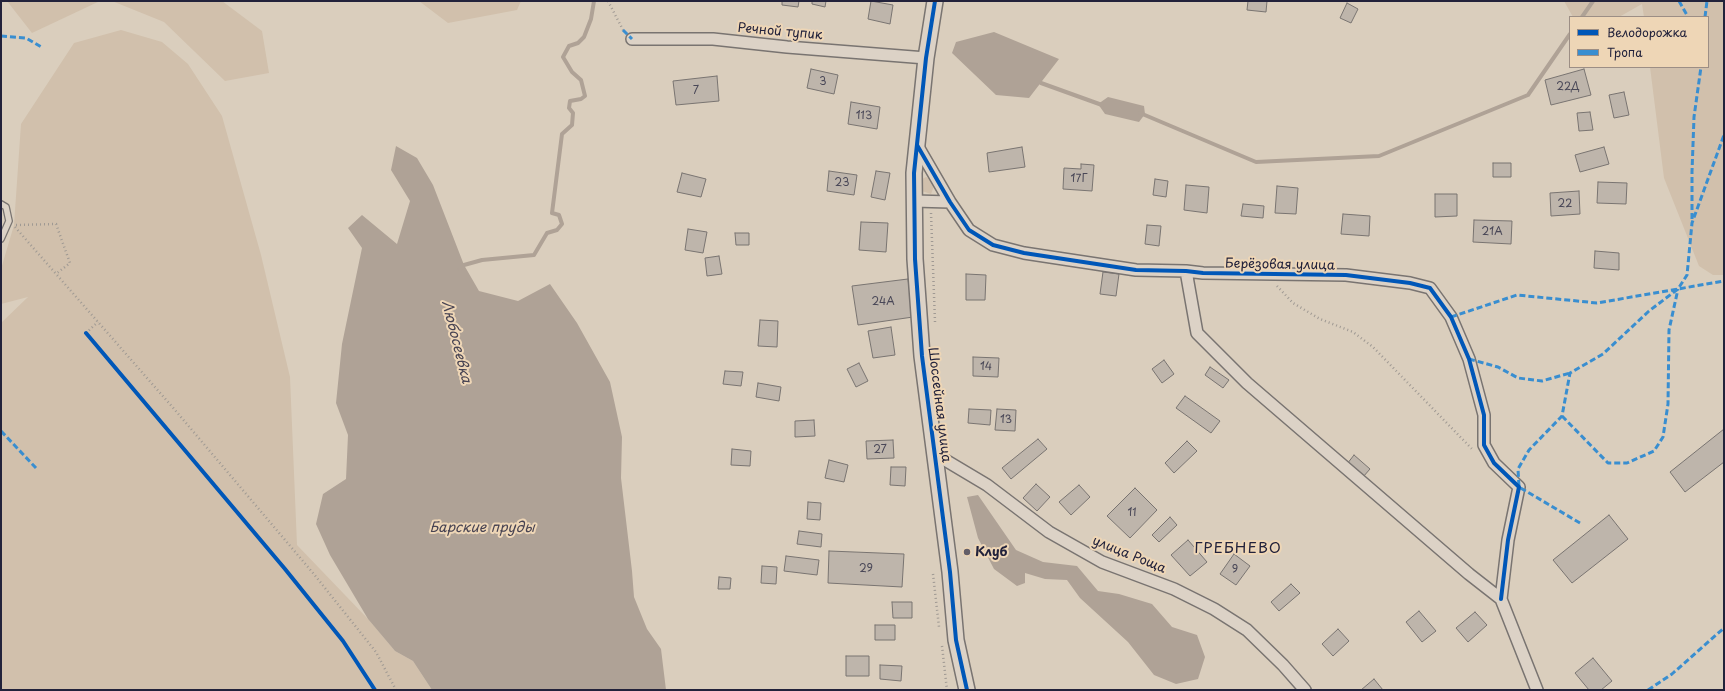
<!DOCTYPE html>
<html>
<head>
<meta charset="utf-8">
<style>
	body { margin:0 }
	#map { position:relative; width:1725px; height:691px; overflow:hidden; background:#dacebd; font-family:"Playpen Sans",sans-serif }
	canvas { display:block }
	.frame { position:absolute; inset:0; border:2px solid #22223b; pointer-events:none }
	.legend { position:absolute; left:1569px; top:16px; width:140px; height:52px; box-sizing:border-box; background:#eed6b6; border:1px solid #9c8e85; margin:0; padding:5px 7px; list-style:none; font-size:12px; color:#22223b }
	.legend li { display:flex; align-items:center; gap:8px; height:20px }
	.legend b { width:20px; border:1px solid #9c8e85 }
</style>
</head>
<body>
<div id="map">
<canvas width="1725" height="691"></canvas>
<div class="frame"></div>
<ul class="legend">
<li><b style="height:5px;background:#0057b8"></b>Велодорожка</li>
<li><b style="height:5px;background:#398ed0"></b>Тропа</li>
</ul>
</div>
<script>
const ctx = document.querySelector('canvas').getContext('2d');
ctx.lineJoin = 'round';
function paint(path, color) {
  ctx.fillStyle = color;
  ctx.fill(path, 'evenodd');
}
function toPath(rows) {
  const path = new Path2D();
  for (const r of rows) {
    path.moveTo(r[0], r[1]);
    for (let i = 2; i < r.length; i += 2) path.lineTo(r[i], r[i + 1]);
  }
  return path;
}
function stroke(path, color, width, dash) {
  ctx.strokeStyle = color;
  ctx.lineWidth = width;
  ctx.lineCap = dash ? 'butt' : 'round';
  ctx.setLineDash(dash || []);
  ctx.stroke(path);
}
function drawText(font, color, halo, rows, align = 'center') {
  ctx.font = font + ' "Playpen Sans",sans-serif';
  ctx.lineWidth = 4;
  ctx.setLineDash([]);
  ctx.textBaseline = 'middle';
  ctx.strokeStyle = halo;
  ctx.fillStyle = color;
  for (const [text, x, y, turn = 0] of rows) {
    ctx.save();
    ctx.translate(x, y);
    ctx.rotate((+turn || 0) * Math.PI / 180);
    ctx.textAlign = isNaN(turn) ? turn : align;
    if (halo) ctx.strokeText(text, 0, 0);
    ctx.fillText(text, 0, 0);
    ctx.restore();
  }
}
paint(toPath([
	[7,1,100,1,32,33],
	[112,1,222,1,262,31,269,73,225,81,164,22],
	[419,1,521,1,517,10,448,23],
	[1564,1,1724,1,1724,275,1713,275,1699,266,1664,178,1650,67,1708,67,1708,17,1644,17,1642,4,1619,17,1573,17],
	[121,30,162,42,188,64,222,116,261,255,290,377,297,545,368,619,395,651,413,661,432,690,1,690,1,323,28,297,1,304,1,269,14,225,21,124,74,43],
	[926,177,931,179,934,186,931,194,922,191,922,179]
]), '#d1c0ac');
paint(toPath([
	[994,32,1059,59,1029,98,996,95,952,53,956,42],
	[1108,97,1144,106,1145,114,1139,122,1105,114,1098,104],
	[396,146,417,158,433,185,464,265,479,291,518,301,550,284,577,323,610,382,622,437,621,478,632,571,634,597,647,629,661,649,666,690,432,690,413,661,395,651,368,619,330,555,316,524,323,494,346,479,348,435,336,403,342,344,362,248,348,228,362,215,397,244,410,201,391,170],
	[978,495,1016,550,1043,562,1077,566,1098,591,1119,594,1152,604,1172,627,1197,635,1205,657,1198,679,1176,684,1154,675,1128,642,1080,598,1067,580,1045,579,1025,573,1025,583,1017,586,994,569,978,538,967,497]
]), '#afa296');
stroke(toPath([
	[1582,17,1593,1],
	[1041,83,1102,105],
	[1140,113,1256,162,1379,156,1528,95,1570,34],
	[460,269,464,265,482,260,534,255,547,233,557,230,562,224,559,215,552,213,562,134,572,125,573,113,569,108,570,101,581,99,585,96,581,80,572,72,563,57,569,46,578,43,584,37,591,19,594,1]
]), '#afa296', 4);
const building = toPath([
	[782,1,799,1,798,7,782,5,782,1],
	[812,1,826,1,825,7,812,4,812,1],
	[871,1,893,5,890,24,868,19,871,1],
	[1248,1,1267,1,1266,12,1247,10,1248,1],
	[1347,3,1358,9,1351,23,1340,18,1347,3],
	[811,69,838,75,834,94,807,88,811,69],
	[1584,69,1591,95,1551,105,1545,80,1584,69],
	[717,76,719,101,676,105,673,81,717,76],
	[1624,92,1629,115,1614,118,1609,95,1624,92],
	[851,102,880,107,877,129,848,124,851,102],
	[1590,112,1593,130,1579,131,1577,113,1590,112],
	[1022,147,1025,167,989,172,987,153,1022,147],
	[1604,147,1609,164,1580,172,1575,155,1604,147],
	[1493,163,1511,163,1511,177,1493,177,1493,163],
	[1081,164,1094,165,1092,191,1063,189,1064,168,1081,169,1081,164],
	[829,171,857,175,854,195,827,191,829,171],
	[876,171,890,173,885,200,871,197,876,171],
	[682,173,706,179,701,197,677,192,682,173],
	[1155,179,1168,181,1166,197,1153,195,1155,179],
	[1598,182,1627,183,1626,204,1597,203,1598,182],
	[1186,185,1209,187,1207,213,1184,210,1186,185],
	[1277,186,1298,188,1296,214,1275,213,1277,186],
	[1579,191,1580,214,1551,216,1550,193,1579,191],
	[1435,194,1457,194,1457,216,1435,217,1435,194],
	[1243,204,1264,206,1263,218,1241,216,1243,204],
	[1343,214,1370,216,1369,236,1341,234,1343,214],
	[1474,220,1512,221,1511,244,1473,242,1474,220],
	[861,222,888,223,886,252,859,250,861,222],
	[1147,225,1161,226,1159,246,1145,244,1147,225],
	[688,229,707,232,703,253,685,250,688,229],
	[735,233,749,233,749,245,736,245,735,233],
	[1595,251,1619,253,1619,270,1594,268,1595,251],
	[719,256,722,274,707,276,705,258,719,256],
	[1103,272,1119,274,1116,296,1100,294,1103,272],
	[966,274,986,275,985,300,966,300,966,274],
	[908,279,913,317,858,325,852,286,908,279],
	[760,320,778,321,777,347,758,346,760,320],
	[891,327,895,355,873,358,868,331,891,327],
	[973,357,999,358,998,377,973,376,973,357],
	[1164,360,1174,374,1162,383,1152,369,1164,360],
	[859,363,868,381,856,387,847,369,859,363],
	[1210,367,1229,380,1223,388,1205,375,1210,367],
	[725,371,743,372,741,386,723,384,725,371],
	[758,383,781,387,779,401,756,397,758,383],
	[1185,396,1220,421,1211,433,1176,408,1185,396],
	[969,409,991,410,990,425,968,423,969,409],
	[997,409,1016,410,1015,431,995,430,997,409],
	[814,420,815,436,795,437,795,421,814,420],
	[1724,429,1724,462,1685,492,1670,472,1724,429],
	[1038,439,1047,449,1011,479,1002,468,1038,439],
	[893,440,894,458,867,459,866,441,893,440],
	[1187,441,1197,451,1174,473,1165,463,1187,441],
	[732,449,751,451,750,466,731,465,732,449],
	[1354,455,1370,469,1363,477,1347,464,1354,455],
	[829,460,848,465,844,482,825,478,829,460],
	[891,467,906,467,905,486,890,485,891,467],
	[1036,484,1050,497,1037,511,1023,498,1036,484],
	[1079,485,1090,497,1071,515,1059,502,1079,485],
	[1135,488,1157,510,1130,538,1107,516,1135,488],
	[808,502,821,503,820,520,807,519,808,502],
	[1609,515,1628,539,1572,583,1553,560,1609,515],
	[1170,517,1177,525,1159,542,1152,535,1170,517],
	[799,531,822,534,821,547,797,544,799,531],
	[1188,540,1207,562,1190,576,1171,555,1188,540],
	[829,551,904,554,902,587,828,583,829,551],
	[1234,554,1250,566,1236,585,1220,574,1234,554],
	[786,556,819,560,817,575,784,571,786,556],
	[762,566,777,567,776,584,761,583,762,566],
	[719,577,731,578,730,589,718,589,719,577],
	[1291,584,1300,593,1279,611,1271,602,1291,584],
	[892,602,912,602,912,618,893,618,892,602],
	[1419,611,1436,631,1422,642,1406,622,1419,611],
	[1475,612,1487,625,1468,642,1456,628,1475,612],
	[875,625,895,625,895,640,875,640,875,625],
	[1338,629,1349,641,1333,656,1322,644,1338,629],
	[846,656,869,656,869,676,846,676,846,656],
	[1593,658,1612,681,1601,690,1589,690,1575,673,1593,658],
	[880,665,902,666,901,681,880,679,880,665],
	[1374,679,1383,690,1361,690,1374,679]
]);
paint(building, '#beb5ab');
stroke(building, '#797471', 1);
const lane = toPath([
	[1,204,6,207,9,221,1,239]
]);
const street = toPath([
	[632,39,713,39,787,47,926,58],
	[917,145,950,202,969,230,993,245,1024,253,1136,270,1186,271,1203,273,1346,275,1410,283,1430,288,1451,317,1469,359,1484,415,1484,445,1494,463,1519,487,1508,540,1501,599],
	[914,201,950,202],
	[1186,271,1197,333,1247,383,1469,574,1501,599,1537,690],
	[935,454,987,485,1049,532,1102,562,1174,589,1214,609,1247,630,1283,665,1305,690]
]);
const secondary = toPath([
	[935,1,926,58,914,173,915,259,922,356,950,572,956,640,967,690]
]);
stroke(lane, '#797471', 8);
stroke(street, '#797471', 14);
stroke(secondary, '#797471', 18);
stroke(toPath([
	[608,1,623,30],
	[931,213,935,322],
	[16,225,56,224,70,263,56,274],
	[15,227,175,410,313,573,376,652,396,690],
	[1277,286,1293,303,1320,319,1353,332,1373,347,1473,450],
	[86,333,98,322],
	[933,574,939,627],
	[942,646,947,690]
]), '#9f9993', 2.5, [1, 3]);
stroke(lane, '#dcd2c6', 5.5);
stroke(street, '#dcd2c6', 11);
stroke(secondary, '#dcd2c6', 15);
stroke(toPath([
	[1679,1,1688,17],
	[1705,17,1707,1],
	[623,30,632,39],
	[1,36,26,38,43,48],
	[1692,219,1692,172,1694,117,1701,67],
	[1451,317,1517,295,1597,303,1724,281],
	[1469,359,1498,367,1518,378,1542,381,1570,373],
	[1562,416,1608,463,1627,463,1654,451,1663,437,1668,404,1669,330,1678,289],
	[1,431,36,468],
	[1580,523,1519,487,1518,469,1529,450,1562,416,1570,373,1603,354,1649,311,1678,289,1687,275,1692,223,1724,135],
	[1648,690,1672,674,1724,628]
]), '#398ed0', 3, [6, 3]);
stroke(toPath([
	[935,1,926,58,914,173,915,259,922,356,950,572,956,640,967,690],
	[917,145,950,202,969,230,993,245,1024,253,1136,270,1186,271,1203,273,1346,275,1410,283,1430,288,1451,317,1469,359,1484,415,1484,445,1494,463,1519,487,1508,540,1501,599],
	[86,333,285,569,343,641,375,690]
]), '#0057b8', 4);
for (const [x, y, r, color] of [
	[967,552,4,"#625e68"]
]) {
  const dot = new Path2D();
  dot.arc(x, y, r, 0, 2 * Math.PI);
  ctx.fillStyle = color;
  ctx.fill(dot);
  stroke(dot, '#eed6b6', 1.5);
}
drawText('11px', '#494757', null, [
	["3",823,82],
	["22Д",1568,87],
	["7",696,91],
	["113",864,116],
	["17Г",1079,179],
	["23",842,183],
	["22",1565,204],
	["21А",1492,232],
	["24А",883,302],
	["14",986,367],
	["13",1006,420],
	["27",880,450],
	["11",1132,513],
	["29",866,569],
	["9",1235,570]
]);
drawText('13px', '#22223b', '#eed6b6', [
	["Речной тупик",780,32,5],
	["Берёзовая улица",1280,265,1],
	["Шоссейная улица",939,405,83],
	["улица Роща",1129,555,22]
]);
drawText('bold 13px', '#22223b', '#eed6b6', [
	["Клуб",975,552]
], 'left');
drawText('italic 14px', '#474352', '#eed6b6', [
	["Любосеевка",456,342,76],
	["Барские пруды",482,528]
]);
ctx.letterSpacing = '1px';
drawText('15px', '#22223b', '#eed6b6', [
	["ГРЕБНЕВО",1238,549]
]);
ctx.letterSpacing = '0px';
</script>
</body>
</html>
